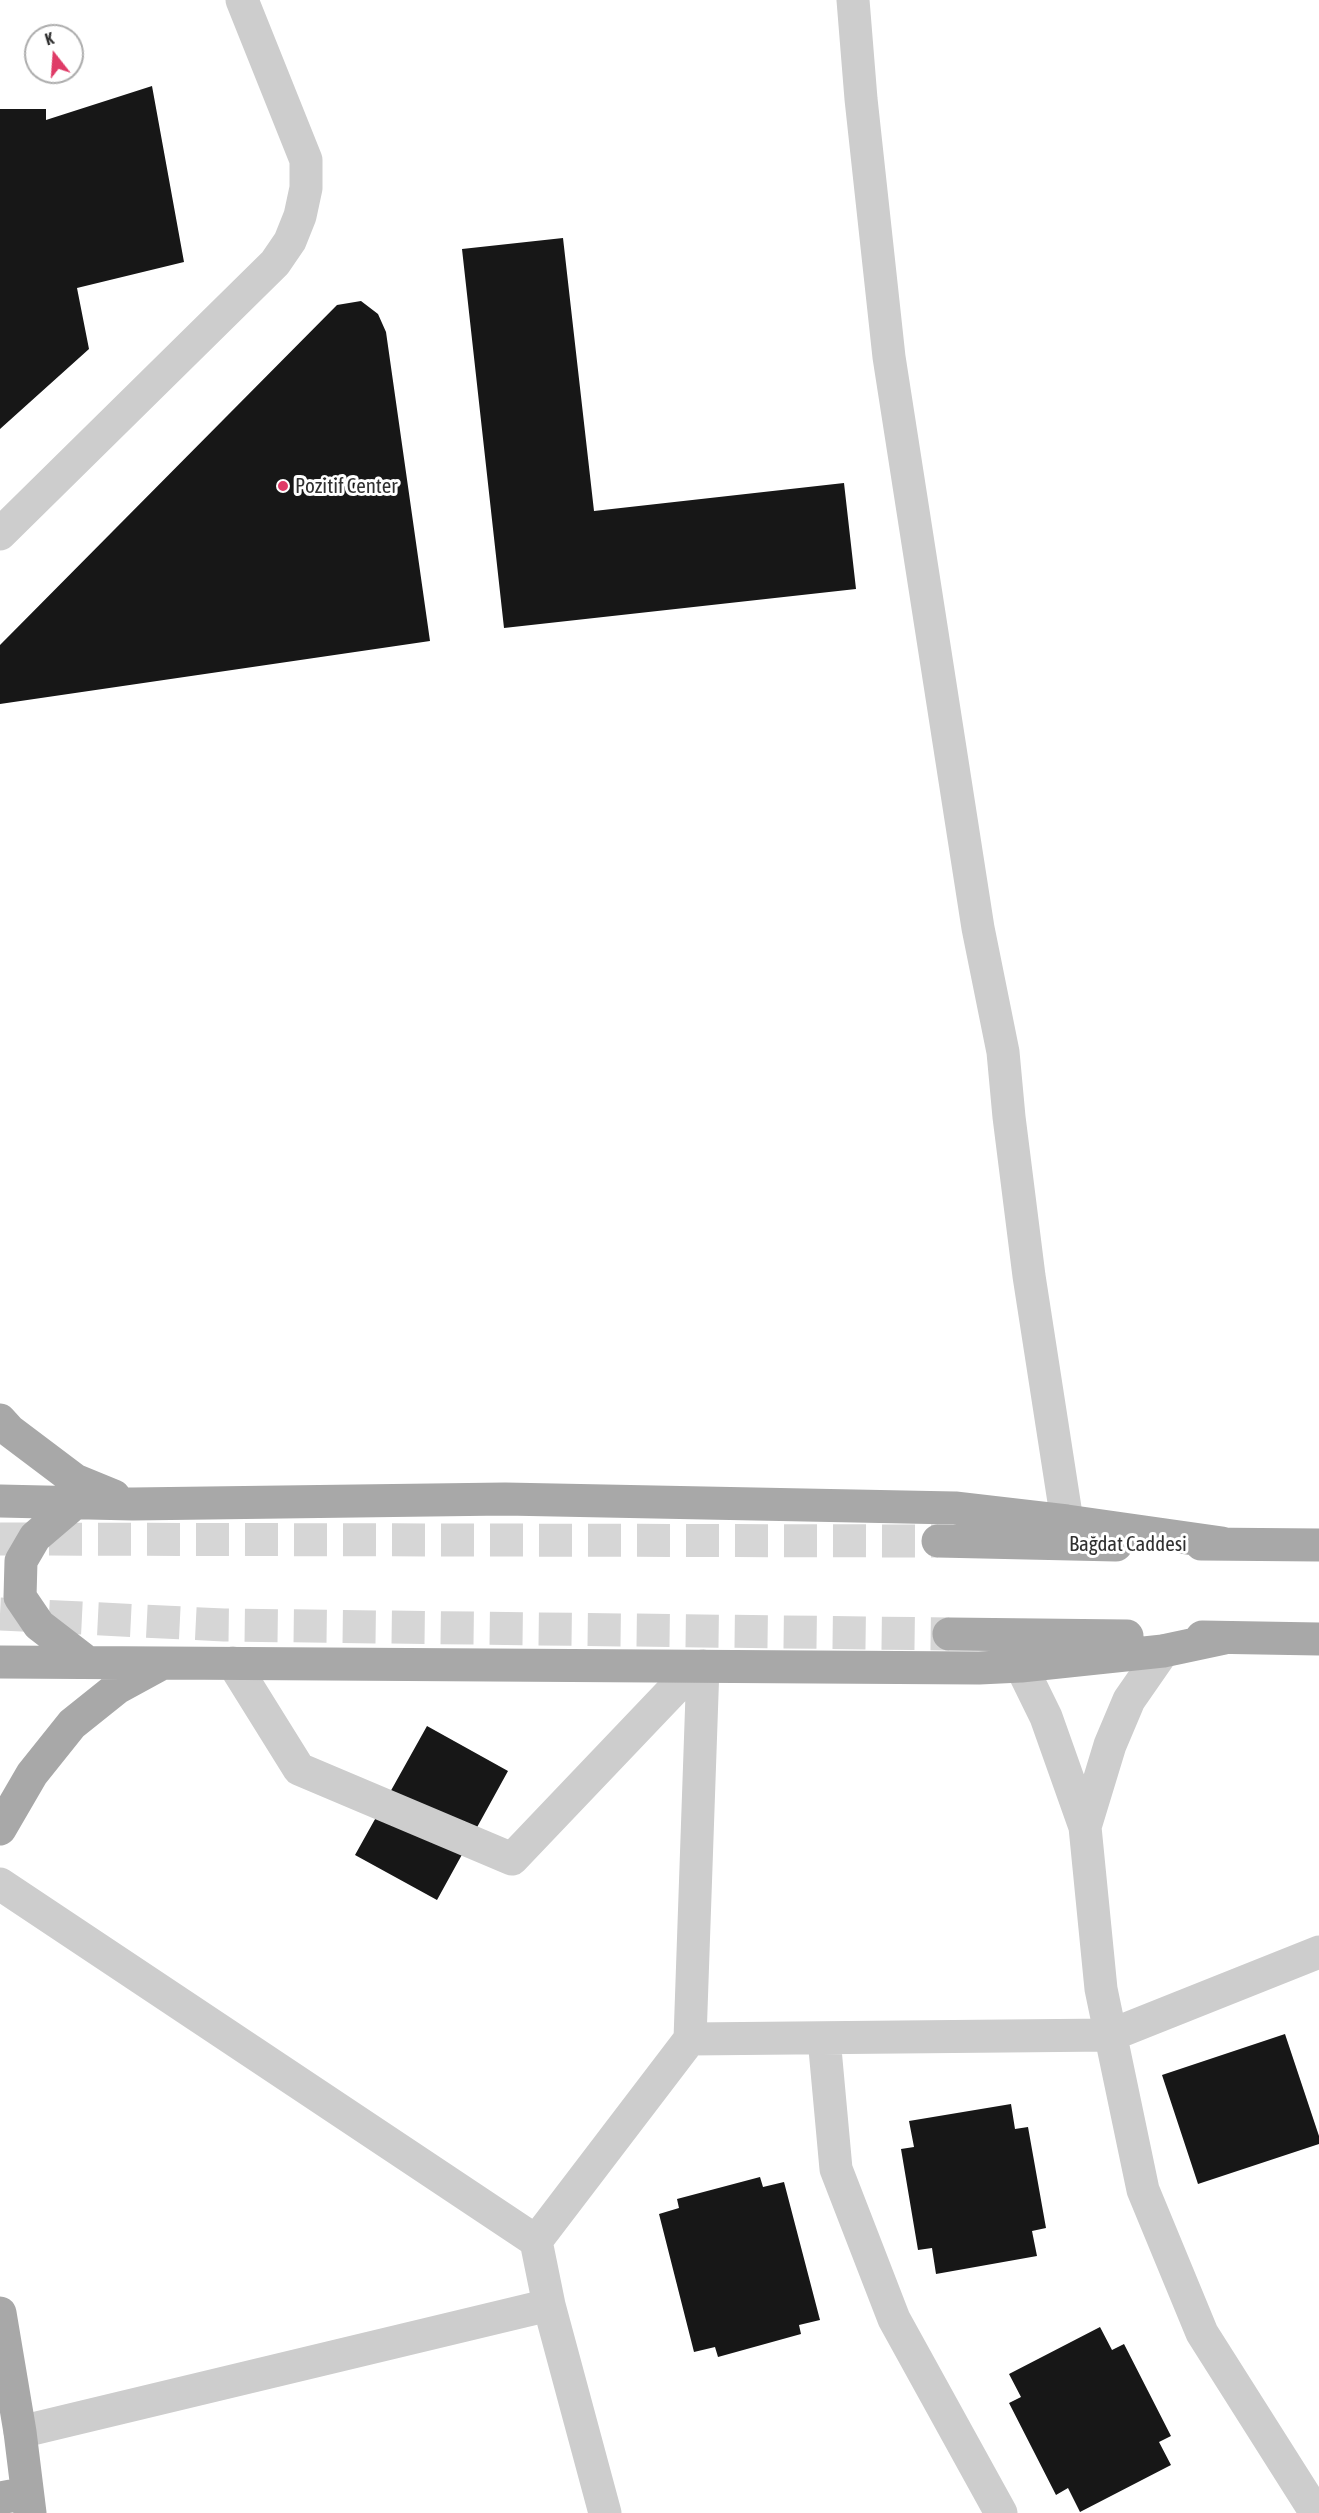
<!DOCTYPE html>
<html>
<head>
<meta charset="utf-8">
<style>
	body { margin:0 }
	#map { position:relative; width:1319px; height:2513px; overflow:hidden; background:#fff; font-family:"Asap Condensed",sans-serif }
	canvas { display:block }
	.north { position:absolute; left:24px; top:24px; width:60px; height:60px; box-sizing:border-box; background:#fff; border:2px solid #acacac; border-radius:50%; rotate:343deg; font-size:16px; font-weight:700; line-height:24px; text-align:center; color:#303030 }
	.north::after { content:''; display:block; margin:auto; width:21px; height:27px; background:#df3b67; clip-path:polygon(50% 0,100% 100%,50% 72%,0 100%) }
</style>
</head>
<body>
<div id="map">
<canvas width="1319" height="2513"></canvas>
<div class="north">K</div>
</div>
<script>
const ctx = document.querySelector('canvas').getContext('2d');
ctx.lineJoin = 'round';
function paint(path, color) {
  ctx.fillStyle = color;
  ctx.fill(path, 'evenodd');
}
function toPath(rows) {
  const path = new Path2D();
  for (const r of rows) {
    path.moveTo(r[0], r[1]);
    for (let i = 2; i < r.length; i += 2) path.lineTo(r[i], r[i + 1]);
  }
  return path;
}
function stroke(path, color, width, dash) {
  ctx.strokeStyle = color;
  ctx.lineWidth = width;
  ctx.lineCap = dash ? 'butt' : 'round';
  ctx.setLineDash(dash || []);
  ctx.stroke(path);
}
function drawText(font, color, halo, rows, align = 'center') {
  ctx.font = font + ' "Asap Condensed",sans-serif';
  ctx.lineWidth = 6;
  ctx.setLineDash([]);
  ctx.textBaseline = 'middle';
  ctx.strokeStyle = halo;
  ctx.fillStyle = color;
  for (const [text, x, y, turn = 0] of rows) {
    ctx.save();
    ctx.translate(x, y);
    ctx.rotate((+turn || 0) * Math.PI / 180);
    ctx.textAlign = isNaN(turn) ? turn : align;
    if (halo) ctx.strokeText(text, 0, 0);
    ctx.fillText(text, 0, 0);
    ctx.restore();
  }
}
paint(toPath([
	[152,86,184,262,77,288,89,349,0,429,0,109,46,109,46,120],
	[563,238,594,511,844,483,856,589,504,628,462,249],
	[361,301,378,314,386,332,430,641,0,704,0,645,337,305],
	[427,1726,508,1771,437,1900,355,1855],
	[1285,2034,1319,2136,1319,2144,1198,2184,1162,2075],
	[1011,2104,1015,2129,1028,2127,1046,2228,1032,2231,1037,2256,936,2274,932,2248,918,2250,901,2149,914,2147,909,2121],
	[760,2177,763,2187,784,2182,820,2320,799,2325,801,2334,718,2357,715,2347,694,2352,659,2214,679,2208,677,2199],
	[1100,2327,1112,2350,1124,2344,1171,2436,1159,2442,1171,2465,1080,2512,1068,2488,1056,2495,1009,2403,1021,2397,1009,2374]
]), '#171717');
stroke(toPath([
	[0,1539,938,1541],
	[0,1614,224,1625,949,1634]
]), '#d6d6d6', 33, [33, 16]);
stroke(toPath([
	[853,0,861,99,889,357,978,928,1003,1052,1009,1117,1029,1276,1067,1521],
	[0,534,275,263,290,241,300,216,306,188,306,160,242,0],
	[233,1663,299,1769,512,1859,695,1667],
	[703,1666,690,2039,1111,2035,1319,1952],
	[1021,1666,1046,1717,1085,1827,1101,1989,1143,2190,1202,2333,1316,2513],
	[1085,1827,1110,1745,1129,1700,1163,1651],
	[0,1884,536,2241],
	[824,2038,836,2169,894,2319,1001,2513],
	[20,2432,549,2305],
	[605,2513,549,2305,536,2241,690,2039]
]), '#cdcdcd', 33);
stroke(toPath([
	[0,1420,10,1431,75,1480,114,1496],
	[0,1501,133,1504,505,1499,955,1508,1067,1521,1222,1543],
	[76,1502,35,1537,21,1561,20,1597,39,1625,87,1662],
	[938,1541,1116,1545],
	[1201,1544,1319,1545],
	[949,1634,1127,1636],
	[1202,1637,1319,1639],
	[0,1662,979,1668,1021,1666,1163,1651,1224,1638],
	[0,1829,32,1774,72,1724,117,1688,161,1664],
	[0,2313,20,2432,30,2513],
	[0,2498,27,2493]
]), '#a8a8a8', 33);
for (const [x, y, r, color] of [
	[283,486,6,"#df3b67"]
]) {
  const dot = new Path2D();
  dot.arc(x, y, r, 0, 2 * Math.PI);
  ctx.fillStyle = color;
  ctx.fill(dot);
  stroke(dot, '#fff', 2);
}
drawText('21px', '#303030', '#fff', [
	["Pozitif Center",295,486]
], 'left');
drawText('21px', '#303030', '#fff', [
	["Bağdat Caddesi",1128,1544]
]);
</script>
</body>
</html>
